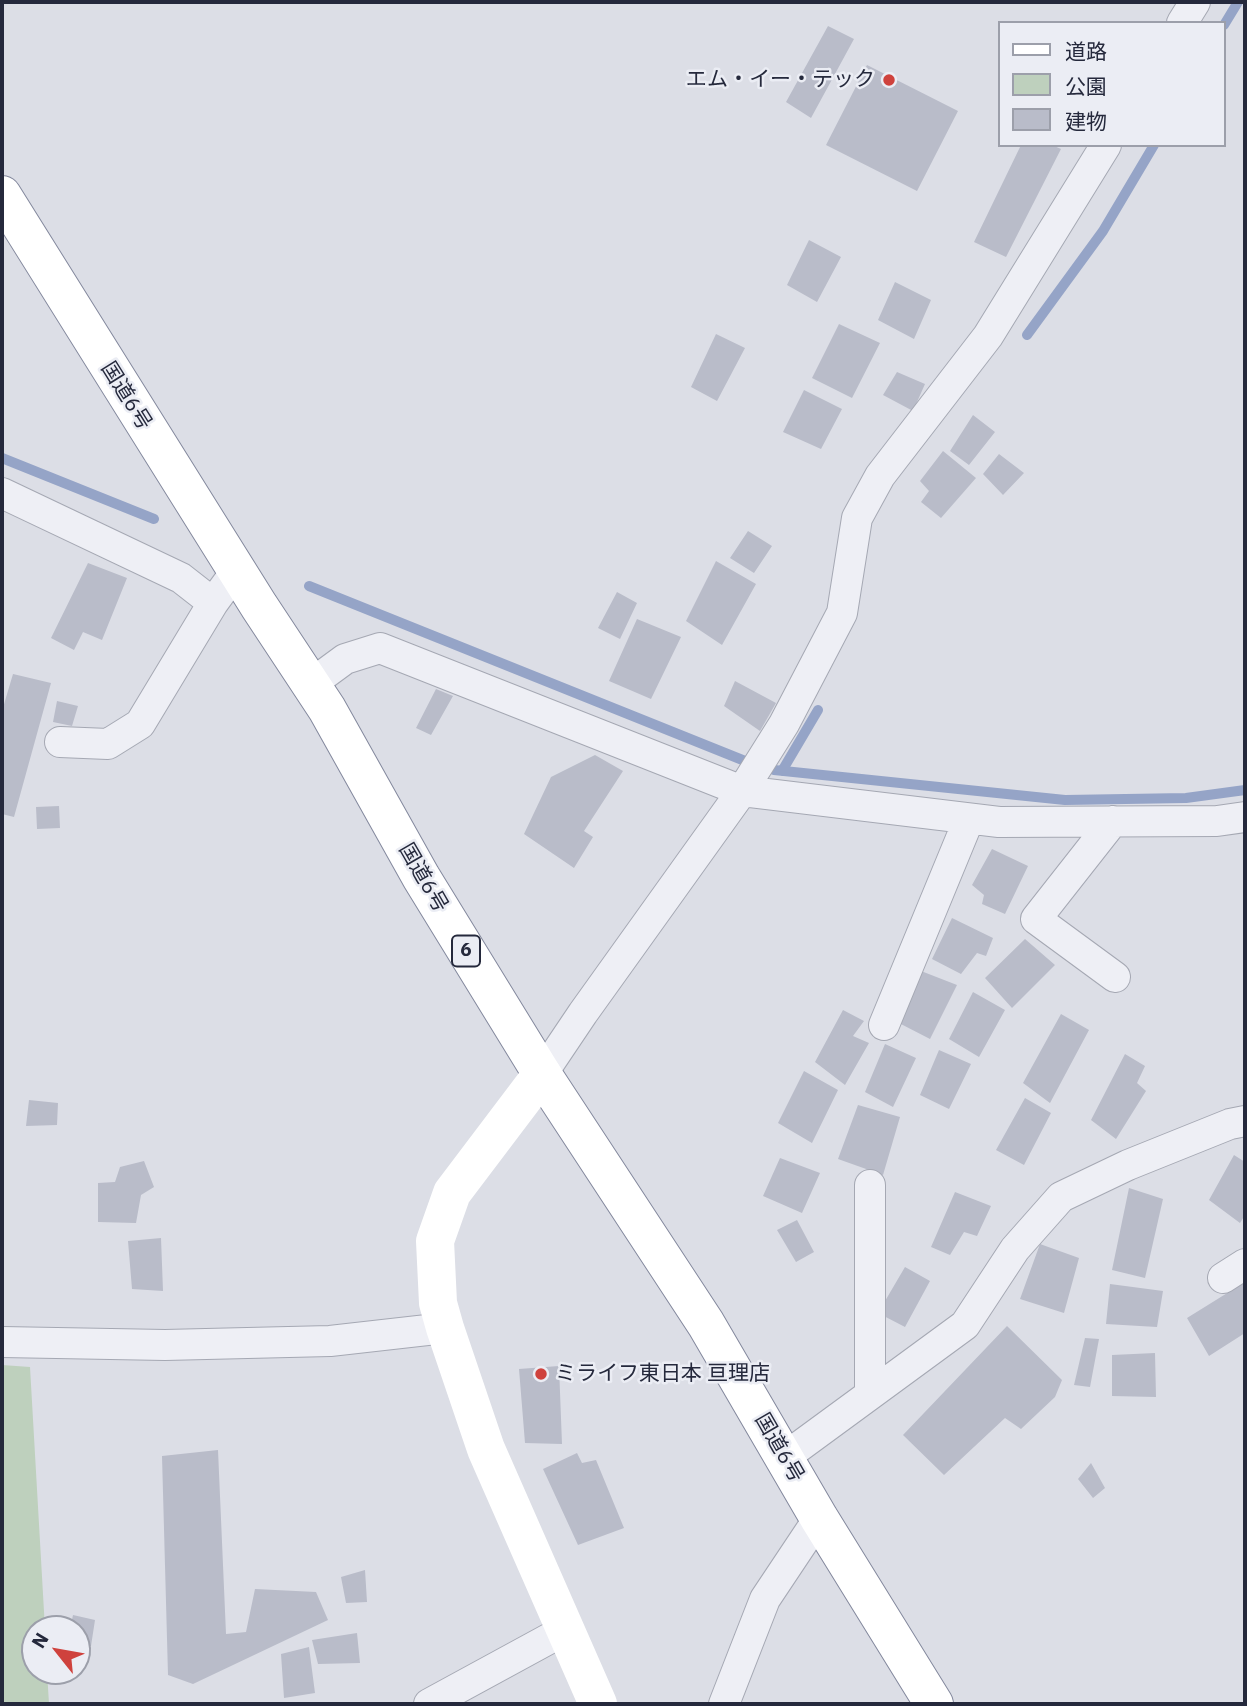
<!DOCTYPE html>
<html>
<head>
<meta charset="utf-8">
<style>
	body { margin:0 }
	#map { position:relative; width:1247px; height:1706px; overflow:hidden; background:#dcdee6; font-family:"IBM Plex Sans","Noto Sans JP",sans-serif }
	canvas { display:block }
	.frame { position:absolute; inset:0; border:4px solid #25293c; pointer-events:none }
	.legend { position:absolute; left:998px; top:21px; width:228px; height:126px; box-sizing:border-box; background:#ebedf4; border:2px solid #9c9faa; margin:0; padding:9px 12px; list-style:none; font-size:21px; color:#25293c }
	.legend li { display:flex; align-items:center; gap:14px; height:35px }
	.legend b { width:35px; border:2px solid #9c9faa }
	.north { position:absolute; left:21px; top:1615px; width:70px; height:70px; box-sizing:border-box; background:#ebedf4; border:2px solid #9c9faa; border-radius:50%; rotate:301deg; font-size:19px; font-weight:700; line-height:28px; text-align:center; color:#25293c }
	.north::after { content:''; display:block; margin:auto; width:24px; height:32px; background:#cf423d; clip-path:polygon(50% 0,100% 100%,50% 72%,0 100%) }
</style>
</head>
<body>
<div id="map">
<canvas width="1247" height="1706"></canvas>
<div class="frame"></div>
<ul class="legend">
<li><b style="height:9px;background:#fff"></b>道路</li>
<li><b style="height:19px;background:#bed0bd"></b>公園</li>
<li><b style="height:19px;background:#b9bcc9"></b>建物</li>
</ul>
<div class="north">N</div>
</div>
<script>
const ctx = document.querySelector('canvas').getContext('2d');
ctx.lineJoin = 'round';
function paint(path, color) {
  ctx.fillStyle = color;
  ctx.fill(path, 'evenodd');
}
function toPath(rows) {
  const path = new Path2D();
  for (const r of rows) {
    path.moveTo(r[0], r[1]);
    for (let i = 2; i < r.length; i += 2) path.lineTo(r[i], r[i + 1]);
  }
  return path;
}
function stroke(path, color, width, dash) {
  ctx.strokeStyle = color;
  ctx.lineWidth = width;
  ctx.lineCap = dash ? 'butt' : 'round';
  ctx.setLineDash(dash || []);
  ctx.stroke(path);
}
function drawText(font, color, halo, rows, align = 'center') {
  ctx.font = font + ' "IBM Plex Sans","Noto Sans JP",sans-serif';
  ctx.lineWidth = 5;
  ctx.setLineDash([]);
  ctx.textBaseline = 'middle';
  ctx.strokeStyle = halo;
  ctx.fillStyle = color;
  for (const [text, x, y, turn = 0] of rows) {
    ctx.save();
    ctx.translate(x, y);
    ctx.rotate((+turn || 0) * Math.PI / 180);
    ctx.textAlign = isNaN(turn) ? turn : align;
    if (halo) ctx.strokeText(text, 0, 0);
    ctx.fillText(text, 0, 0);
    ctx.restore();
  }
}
paint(toPath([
	[2,1365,30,1367,45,1629,35,1629,35,1671,47,1671,49,1704,2,1704]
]), '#bed0bd');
stroke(toPath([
	[1224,25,1238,2],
	[1027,335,1103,231,1154,145],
	[2,458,154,519],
	[309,586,745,761],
	[774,770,1065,800,1186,798,1245,790],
	[782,771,818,710]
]), '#95a4c7', 10);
paint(toPath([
	[828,26,854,39,811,118,786,102],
	[867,65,958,111,917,191,826,145],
	[1021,145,1052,145,1061,149,1006,257,974,242],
	[809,240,841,257,817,302,787,285],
	[895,282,931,300,914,339,878,320],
	[839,324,880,343,852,398,812,378],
	[716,334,745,348,717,401,691,387],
	[897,372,925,384,913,411,883,395],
	[804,390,842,409,821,449,783,432],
	[973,415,995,432,969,465,950,451],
	[943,451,976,478,941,518,921,502,929,491,920,481],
	[999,454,1024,473,1003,495,983,474],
	[748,531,772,546,754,573,730,558],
	[716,561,756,584,722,645,686,621],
	[88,563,127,578,102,640,83,632,74,650,51,638],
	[617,592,637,603,620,639,598,628],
	[637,619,681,637,651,699,609,681],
	[13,674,51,683,14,817,2,814,2,711],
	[735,681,776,703,760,731,724,706],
	[436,689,453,696,431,735,416,728],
	[57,701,78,706,72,726,53,722],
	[595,755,623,771,584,831,593,837,574,868,524,834,551,777],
	[59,806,60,828,37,829,36,807],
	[992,849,1028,866,1005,914,982,904,984,895,972,885],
	[952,918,993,938,986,956,977,953,961,974,932,959],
	[1025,939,1055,965,1012,1008,985,978],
	[921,971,957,985,930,1039,897,1022],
	[973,992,1005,1010,979,1057,949,1039],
	[843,1010,864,1021,853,1036,869,1043,845,1085,815,1062],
	[1061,1014,1089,1030,1050,1103,1023,1083],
	[885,1044,916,1058,893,1107,865,1092],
	[939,1050,971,1064,949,1109,920,1095],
	[1125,1054,1145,1066,1137,1083,1146,1091,1116,1139,1091,1120],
	[804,1071,838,1090,812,1143,778,1123],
	[1025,1098,1051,1113,1024,1165,996,1150],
	[29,1100,58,1103,57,1125,26,1126],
	[858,1105,900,1117,883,1175,838,1159],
	[1234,1155,1245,1162,1245,1215,1240,1223,1209,1200],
	[780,1158,820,1173,802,1213,763,1196],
	[144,1161,154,1187,141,1195,136,1223,98,1222,98,1183,115,1182,120,1167],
	[1129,1188,1163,1199,1145,1278,1112,1270],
	[955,1192,991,1206,977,1236,964,1232,950,1255,931,1247],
	[797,1220,814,1252,796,1262,777,1230],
	[161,1238,163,1291,132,1289,128,1241],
	[1040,1244,1079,1258,1064,1313,1020,1299],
	[905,1267,930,1281,905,1327,878,1313],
	[1245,1282,1245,1333,1209,1356,1187,1318],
	[1110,1284,1163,1291,1157,1327,1106,1324],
	[1007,1326,1062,1380,1055,1397,1021,1429,1005,1418,944,1475,903,1435],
	[1085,1338,1099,1339,1090,1387,1074,1385],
	[1155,1353,1156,1397,1112,1396,1112,1355],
	[559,1366,562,1444,525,1443,519,1369],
	[218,1450,226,1634,246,1632,255,1589,316,1592,328,1620,193,1684,168,1675,162,1456],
	[577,1453,582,1463,596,1460,624,1528,578,1545,543,1469],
	[1091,1463,1105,1488,1093,1498,1078,1479],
	[365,1570,367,1602,346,1603,341,1577],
	[73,1615,95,1620,91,1646,77,1645,77,1629,70,1629],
	[357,1633,360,1663,318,1664,312,1640],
	[309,1647,315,1693,284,1698,281,1654]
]), '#b9bcc9');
const street = toPath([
	[1182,23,1195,2],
	[2,493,181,578,213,603],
	[311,684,345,659,380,648,742,791,999,822,1217,821,1245,817],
	[60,742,108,744,140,724,213,603,237,570],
	[1113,821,1036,919,1115,977],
	[884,1025,969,819],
	[542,1074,583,1013,742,791,784,724,842,613,857,518,880,476,988,336,1106,145],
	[870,1185,870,1394],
	[1223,1278,1245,1264],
	[2,1342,165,1345,330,1341,445,1328],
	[785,1457,965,1325,1015,1249,1061,1197,1128,1165,1230,1124,1245,1121],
	[429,1704,565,1630],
	[724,1704,765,1599,819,1518]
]);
const highway = toPath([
	[2,195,259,606,327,709,421,877,542,1074,706,1324,819,1518,934,1704]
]);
stroke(street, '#a5a8b3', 32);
stroke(highway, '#83889d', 40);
stroke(street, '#eeeff5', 30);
stroke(toPath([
	[542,1074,452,1193,435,1241,438,1303,445,1328,486,1449,598,1704]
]), '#fff', 38);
stroke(highway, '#fff', 38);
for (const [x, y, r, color] of [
	[889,80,7,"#cf423d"],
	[541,1374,7,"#cf423d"]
]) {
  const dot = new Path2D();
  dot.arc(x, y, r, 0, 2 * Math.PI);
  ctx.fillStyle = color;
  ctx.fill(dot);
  stroke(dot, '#ebedf4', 2.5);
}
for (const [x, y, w] of [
	[466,951,28]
]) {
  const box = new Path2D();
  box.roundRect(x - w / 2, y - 15.5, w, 31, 5);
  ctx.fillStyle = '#ebedf4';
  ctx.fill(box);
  stroke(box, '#25293c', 2);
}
drawText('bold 19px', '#25293c', null, [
	["6",466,951]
]);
drawText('21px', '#25293c', '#ebedf4', [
	["エム・イー・テック",875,80],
	["ミライフ東日本 亘理店",555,1374,"left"]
], 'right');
drawText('21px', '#25293c', '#ebedf4', [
	["国道6号",126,396,58],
	["国道6号",423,878,60],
	["国道6号",779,1448,60]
]);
</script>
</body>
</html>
